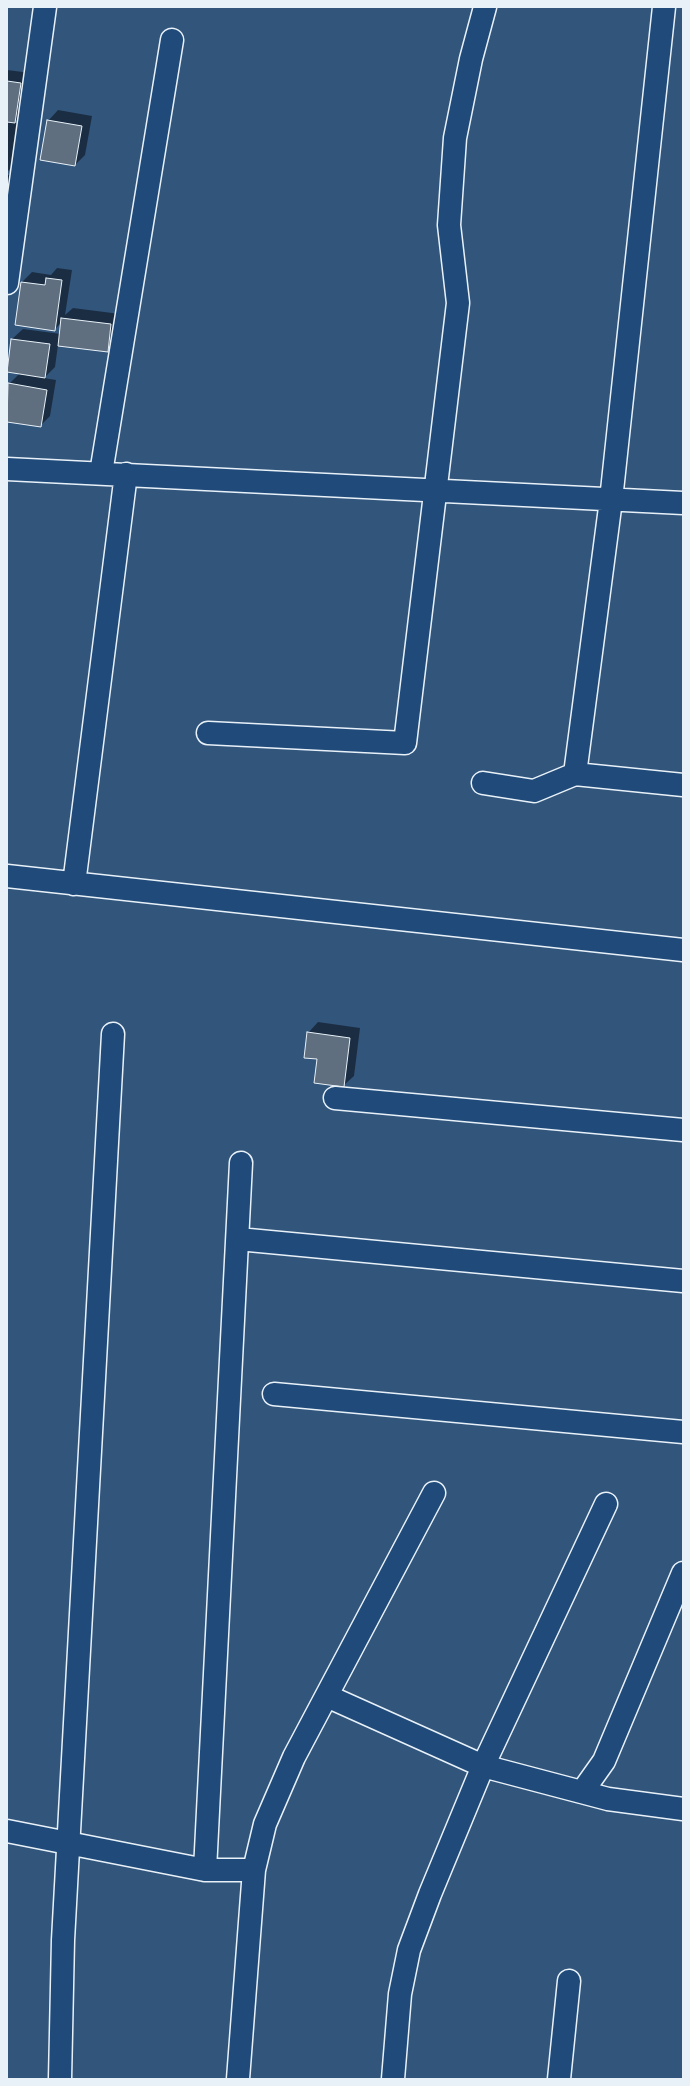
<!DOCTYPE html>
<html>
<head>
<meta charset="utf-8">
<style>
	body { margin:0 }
	#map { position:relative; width:690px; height:2086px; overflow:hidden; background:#32557c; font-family:"Shantell Sans",sans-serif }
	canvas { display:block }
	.frame { position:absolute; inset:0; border:8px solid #e8f1f8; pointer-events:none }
</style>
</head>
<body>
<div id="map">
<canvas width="690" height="2086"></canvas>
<div class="frame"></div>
</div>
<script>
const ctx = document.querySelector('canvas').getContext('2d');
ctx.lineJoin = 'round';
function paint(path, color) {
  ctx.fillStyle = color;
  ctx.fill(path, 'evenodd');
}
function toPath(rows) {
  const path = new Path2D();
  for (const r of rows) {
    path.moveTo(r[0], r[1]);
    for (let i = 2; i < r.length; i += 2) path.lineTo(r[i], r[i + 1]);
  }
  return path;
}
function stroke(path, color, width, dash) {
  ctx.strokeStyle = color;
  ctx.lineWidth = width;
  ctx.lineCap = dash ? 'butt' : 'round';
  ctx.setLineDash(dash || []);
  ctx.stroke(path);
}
paint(toPath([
	[7,70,31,73,25,111,14,123,20,123,14,165,7,172],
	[58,110,92,116,85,155,75,165,48,121],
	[7,175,13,175,7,214],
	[57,268,72,270,65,315,73,308,120,314,118,340,107,350,58,345,55,367,44,378,56,380,50,416,40,426,7,421,9,384,20,373,7,371,12,339,23,329,61,334,62,322,54,330,22,282,32,272,51,275],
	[318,1022,360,1028,354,1076,343,1086,318,1058,308,1033]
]), '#0007');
const building = toPath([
	[7,81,21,83,15,123,7,122,7,81],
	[47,120,82,126,75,166,40,160,47,120],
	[46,278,62,280,55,331,15,325,21,282,45,285,46,278],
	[61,318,111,324,108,352,58,346,61,318],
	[11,339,50,344,45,378,7,372,11,339],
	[8,383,47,390,41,427,7,422,8,383],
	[307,1032,350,1038,344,1087,314,1083,317,1059,304,1058,307,1032]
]);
paint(building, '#5f6f7f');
stroke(building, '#e8f1f8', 1);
const minor = toPath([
	[664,7,611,500,575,774,683,785],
	[7,283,45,7],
	[7,469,683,503],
	[101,473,172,40],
	[208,733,405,743,458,303,449,225,455,138,471,59,485,7],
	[483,783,534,791,575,774],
	[7,876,683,950],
	[74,884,126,474],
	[335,1098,683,1130],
	[238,1239,683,1281],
	[274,1394,683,1432],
	[327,1696,483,1766,608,1799,683,1809],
	[582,1792,604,1761,683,1573],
	[7,1831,205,1870,254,1870],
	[205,1870,241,1163],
	[60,2079,63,1940,113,1034],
	[238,2079,254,1870,265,1824,294,1757,434,1493],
	[393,2079,400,1994,409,1950,430,1894,483,1766,606,1504],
	[559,2079,569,1981]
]);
stroke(minor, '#e8f1f8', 25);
stroke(minor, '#1f4a7a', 22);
</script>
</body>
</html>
